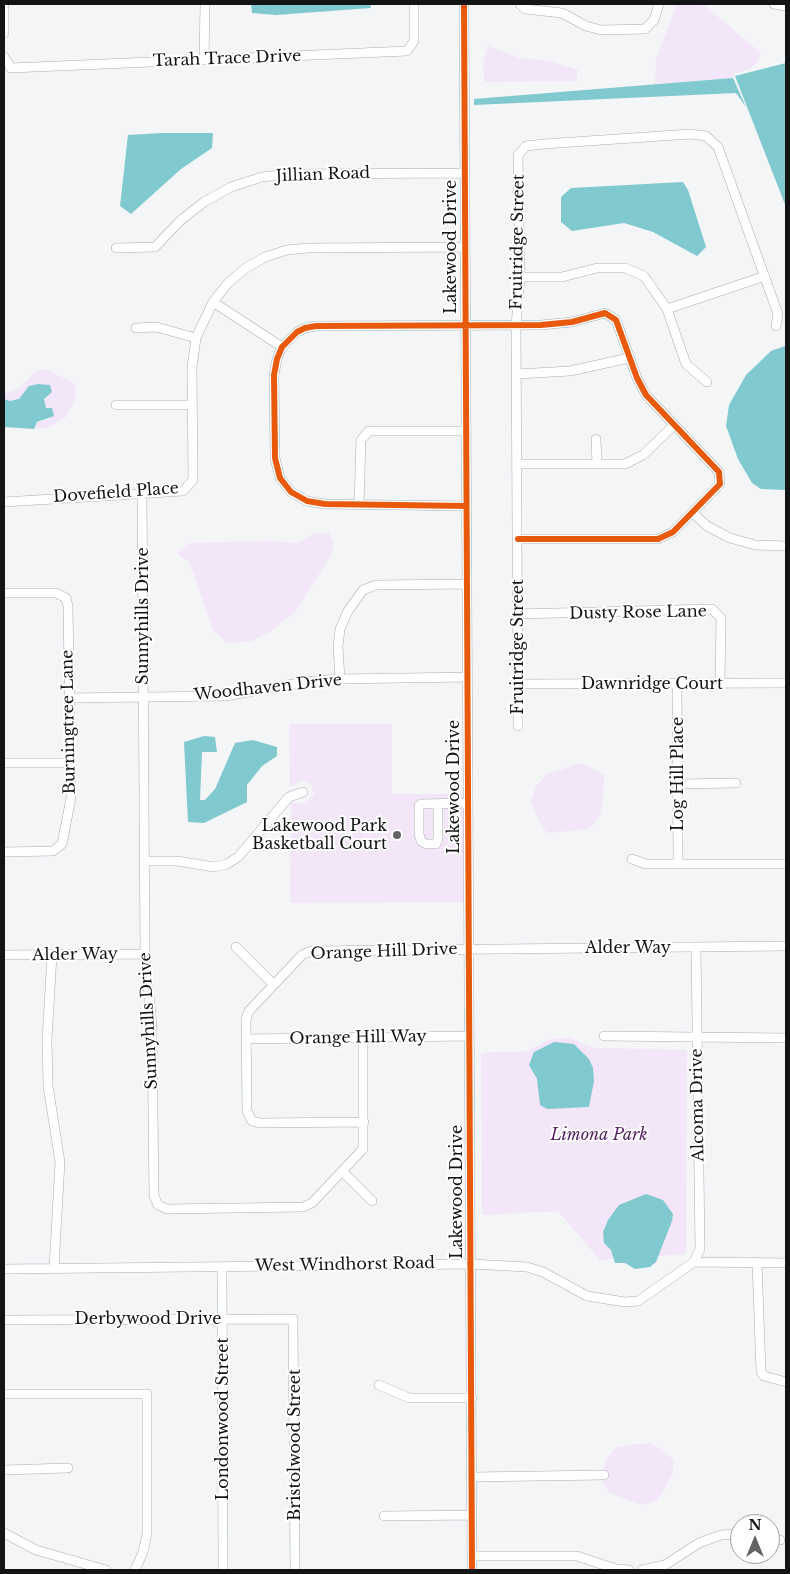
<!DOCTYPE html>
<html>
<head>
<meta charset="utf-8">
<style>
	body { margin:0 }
	#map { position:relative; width:790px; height:1574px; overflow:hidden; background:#f3f5f7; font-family:"Libre Baskerville",serif }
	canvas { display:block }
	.frame { position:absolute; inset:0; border:5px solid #131416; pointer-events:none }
	.north { position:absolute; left:730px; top:1514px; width:50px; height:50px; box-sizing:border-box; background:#fff; border:1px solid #a1a1a2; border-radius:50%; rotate:0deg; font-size:14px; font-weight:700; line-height:20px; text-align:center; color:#131416 }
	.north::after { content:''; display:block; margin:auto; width:18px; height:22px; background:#616365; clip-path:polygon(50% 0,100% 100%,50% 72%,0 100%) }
</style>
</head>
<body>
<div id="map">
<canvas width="790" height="1574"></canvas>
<div class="frame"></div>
<div class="north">N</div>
</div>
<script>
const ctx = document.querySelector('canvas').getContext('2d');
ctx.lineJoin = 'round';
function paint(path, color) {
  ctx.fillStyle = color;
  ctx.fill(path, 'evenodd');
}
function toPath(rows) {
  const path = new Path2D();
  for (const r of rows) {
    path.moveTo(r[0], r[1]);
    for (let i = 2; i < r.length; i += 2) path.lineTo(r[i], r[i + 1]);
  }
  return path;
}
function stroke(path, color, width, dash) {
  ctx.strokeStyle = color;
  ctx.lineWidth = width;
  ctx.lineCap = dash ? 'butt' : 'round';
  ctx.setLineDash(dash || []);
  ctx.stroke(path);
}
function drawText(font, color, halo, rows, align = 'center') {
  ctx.font = font + ' "Libre Baskerville",serif';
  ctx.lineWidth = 4;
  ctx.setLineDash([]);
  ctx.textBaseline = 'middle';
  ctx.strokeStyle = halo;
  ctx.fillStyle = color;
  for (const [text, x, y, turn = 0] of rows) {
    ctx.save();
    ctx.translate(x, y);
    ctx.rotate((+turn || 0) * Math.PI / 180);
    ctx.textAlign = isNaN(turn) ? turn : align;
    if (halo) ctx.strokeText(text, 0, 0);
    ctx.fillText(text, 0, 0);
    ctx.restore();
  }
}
paint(toPath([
	[677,4,701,4,705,6,761,53,757,63,750,69,735,73,733,78,655,84,656,59],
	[488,46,519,58,549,61,578,70,576,81,485,82,483,65],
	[46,369,75,384,75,399,66,417,50,427,34,429,37,422,49,420,44,399,29,386,19,399,10,402,4,399,4,391,8,393,19,388,36,371],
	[329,533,334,544,331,555,295,612,268,633,252,641,227,643,213,630,190,563,177,553,190,543,269,541,298,543,315,534],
	[289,724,392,724,392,794,466,794,466,902,290,903,291,802,304,804,314,795,311,784,302,780,290,787],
	[582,763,604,775,602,806,599,818,589,829,547,833,538,819,531,801,536,786,547,774],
	[571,1038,587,1046,598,1048,687,1050,686,1254,600,1260,558,1211,482,1215,481,1053,529,1051,550,1039],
	[648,1443,659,1448,674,1460,672,1475,658,1500,643,1505,610,1493,601,1479,607,1478,607,1472,603,1472,606,1460,617,1447]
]), '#f3e6f9');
paint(toPath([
	[251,4,370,4,371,8,276,15,252,13],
	[786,63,786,207,735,76],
	[733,78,746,107,736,93,474,105,474,99],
	[162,133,213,133,212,148,181,169,131,214,120,206,128,135],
	[683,182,688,190,706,247,697,256,653,232,624,223,572,231,561,222,561,197,571,188],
	[785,346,786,490,761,489,752,483,738,459,726,426,729,405,746,375,771,351],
	[38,384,50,385,52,392,44,399,46,408,52,408,54,416,37,422,34,429,4,427,4,399,10,401,19,399,29,386],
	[204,736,215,737,217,752,202,752,200,800,205,800,215,789,235,743,253,740,277,747,277,756,262,766,247,785,247,802,204,823,188,822,184,742],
	[554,1042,574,1044,589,1059,593,1068,594,1081,589,1107,547,1109,540,1105,537,1079,529,1065,534,1052],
	[646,1194,663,1200,673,1214,672,1221,656,1262,650,1267,635,1269,625,1263,615,1263,611,1250,604,1243,603,1232,608,1220,619,1205]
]), '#7fc9cf');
const minor = toPath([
	[464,4,472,1570],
	[520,4,525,9,562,13,586,26,601,30,645,29,654,20,659,4],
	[774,4,786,6],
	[4,33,4,4],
	[4,57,11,68,407,51,414,41,414,4],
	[204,60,205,4],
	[116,248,155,247,181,220,204,202,231,187,262,177,289,174,464,173],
	[520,277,562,277,597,268,625,268,644,276,667,309,686,364,707,382],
	[213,302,282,347],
	[667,309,765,276],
	[136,328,156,327,196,338],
	[517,374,570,371,629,358],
	[116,405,192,405],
	[596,439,597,464],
	[518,464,625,464,643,455,673,426],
	[142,493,145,954,152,1025,154,1196,158,1205,167,1209,303,1207,312,1203,363,1149,363,1038],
	[4,502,183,491,193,480,192,367,196,338,213,302,228,283,246,268,265,257,287,250,308,248,465,247],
	[359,504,361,440,369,431,466,431],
	[466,506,325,504,307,501,291,492,280,478,275,458,274,375,277,359,282,347,297,332,305,328,316,326,541,325,572,322,605,313,616,320,637,378,646,395,719,472,720,484,673,532,658,539,518,539],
	[693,513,707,526,730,538,755,545,786,546],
	[4,593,56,593,66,598,68,606,71,798,62,844,53,851,4,852],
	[517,614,712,609,721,618,720,684],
	[340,679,338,646,340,629,348,611,363,590,376,585,467,584],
	[518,684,786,683],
	[677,684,678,864],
	[69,698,225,696,305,682,340,679,467,677],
	[518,726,516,326,520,277,518,155,526,146,544,144,690,134,706,136,718,147,778,314,776,326],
	[4,763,69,763],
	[678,784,736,783],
	[438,804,438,839,436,844,426,844,421,841,419,834,419,806,421,804,468,803],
	[632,859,646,864,786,864],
	[144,861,177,861,214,867,227,864,238,857,289,797,303,792],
	[236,947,273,984],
	[4,955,145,954],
	[52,955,47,1040,48,1086,60,1162,54,1268],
	[604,1036,786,1038],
	[246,1039,469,1036],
	[364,1122,260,1123,252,1121,247,1111,246,1019,249,1011,302,955,311,951,786,946],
	[343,1172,372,1201],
	[694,1262,700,1249,696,947],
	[757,1262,761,1372,764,1376,786,1382],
	[222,1267,223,1570],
	[4,1269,471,1264,527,1267,543,1272,587,1296,625,1302,638,1301,694,1262,786,1263],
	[4,1320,293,1319,295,1570],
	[379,1385,409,1398,472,1398],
	[4,1394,147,1394,147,1534,143,1552,135,1570],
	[4,1470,68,1468],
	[473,1477,604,1475],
	[384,1516,472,1515],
	[4,1533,36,1550,106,1570],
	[770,1538,780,1540],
	[472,1556,577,1556,616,1569,629,1570],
	[642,1570,665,1565,699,1543,721,1535,740,1534]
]);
stroke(minor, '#acadaf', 10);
stroke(minor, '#fdfefe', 9);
stroke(toPath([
	[464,4,472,1570],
	[466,506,325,504,307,501,291,492,280,478,275,458,274,375,277,359,282,347,297,332,305,328,316,326,541,325,572,322,605,313,616,320,637,378,646,395,719,472,720,484,673,532,658,539,518,539]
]), '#e8590c', 6);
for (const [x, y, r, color] of [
	[397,835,5,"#616365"]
]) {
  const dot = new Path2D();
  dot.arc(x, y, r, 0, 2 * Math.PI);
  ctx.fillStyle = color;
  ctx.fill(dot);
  stroke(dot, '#fff', 2);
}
drawText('16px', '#131416', '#fff', [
	["Tarah Trace Drive",227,59,-2],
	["Jillian Road",323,175,-2],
	["Fruitridge Street",518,242,-89],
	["Lakewood Drive",451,247,-90],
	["Dovefield Place",116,493,-4],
	["Dusty Rose Lane",638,613,-1],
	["Sunnyhills Drive",143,616,-90],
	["Fruitridge Street",518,647,-90],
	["Dawnridge Court",652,684],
	["Woodhaven Drive",268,688,-6],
	["Burningtree Lane",69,722,-91],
	["Log Hill Place",678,774,-90],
	["Lakewood Drive",454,787,-90],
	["Alder Way",628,948],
	["Orange Hill Drive",384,952,-2],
	["Alder Way",75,955,-1],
	["Sunnyhills Drive",149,1021,-93],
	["Orange Hill Way",358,1038,-1],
	["Alcoma Drive",698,1105,-91],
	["Lakewood Drive",457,1192,-90],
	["West Windhorst Road",345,1265,-1],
	["Derbywood Drive",148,1319],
	["Londonwood Street",223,1419,-90],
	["Bristolwood Street",295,1445,-90]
]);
drawText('16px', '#131416', '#fff', [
	["Lakewood Park",387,826],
	["Basketball Court",387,844]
], 'right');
drawText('italic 16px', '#551e63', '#fff', [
	["Limona Park",599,1135]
]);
</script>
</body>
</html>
